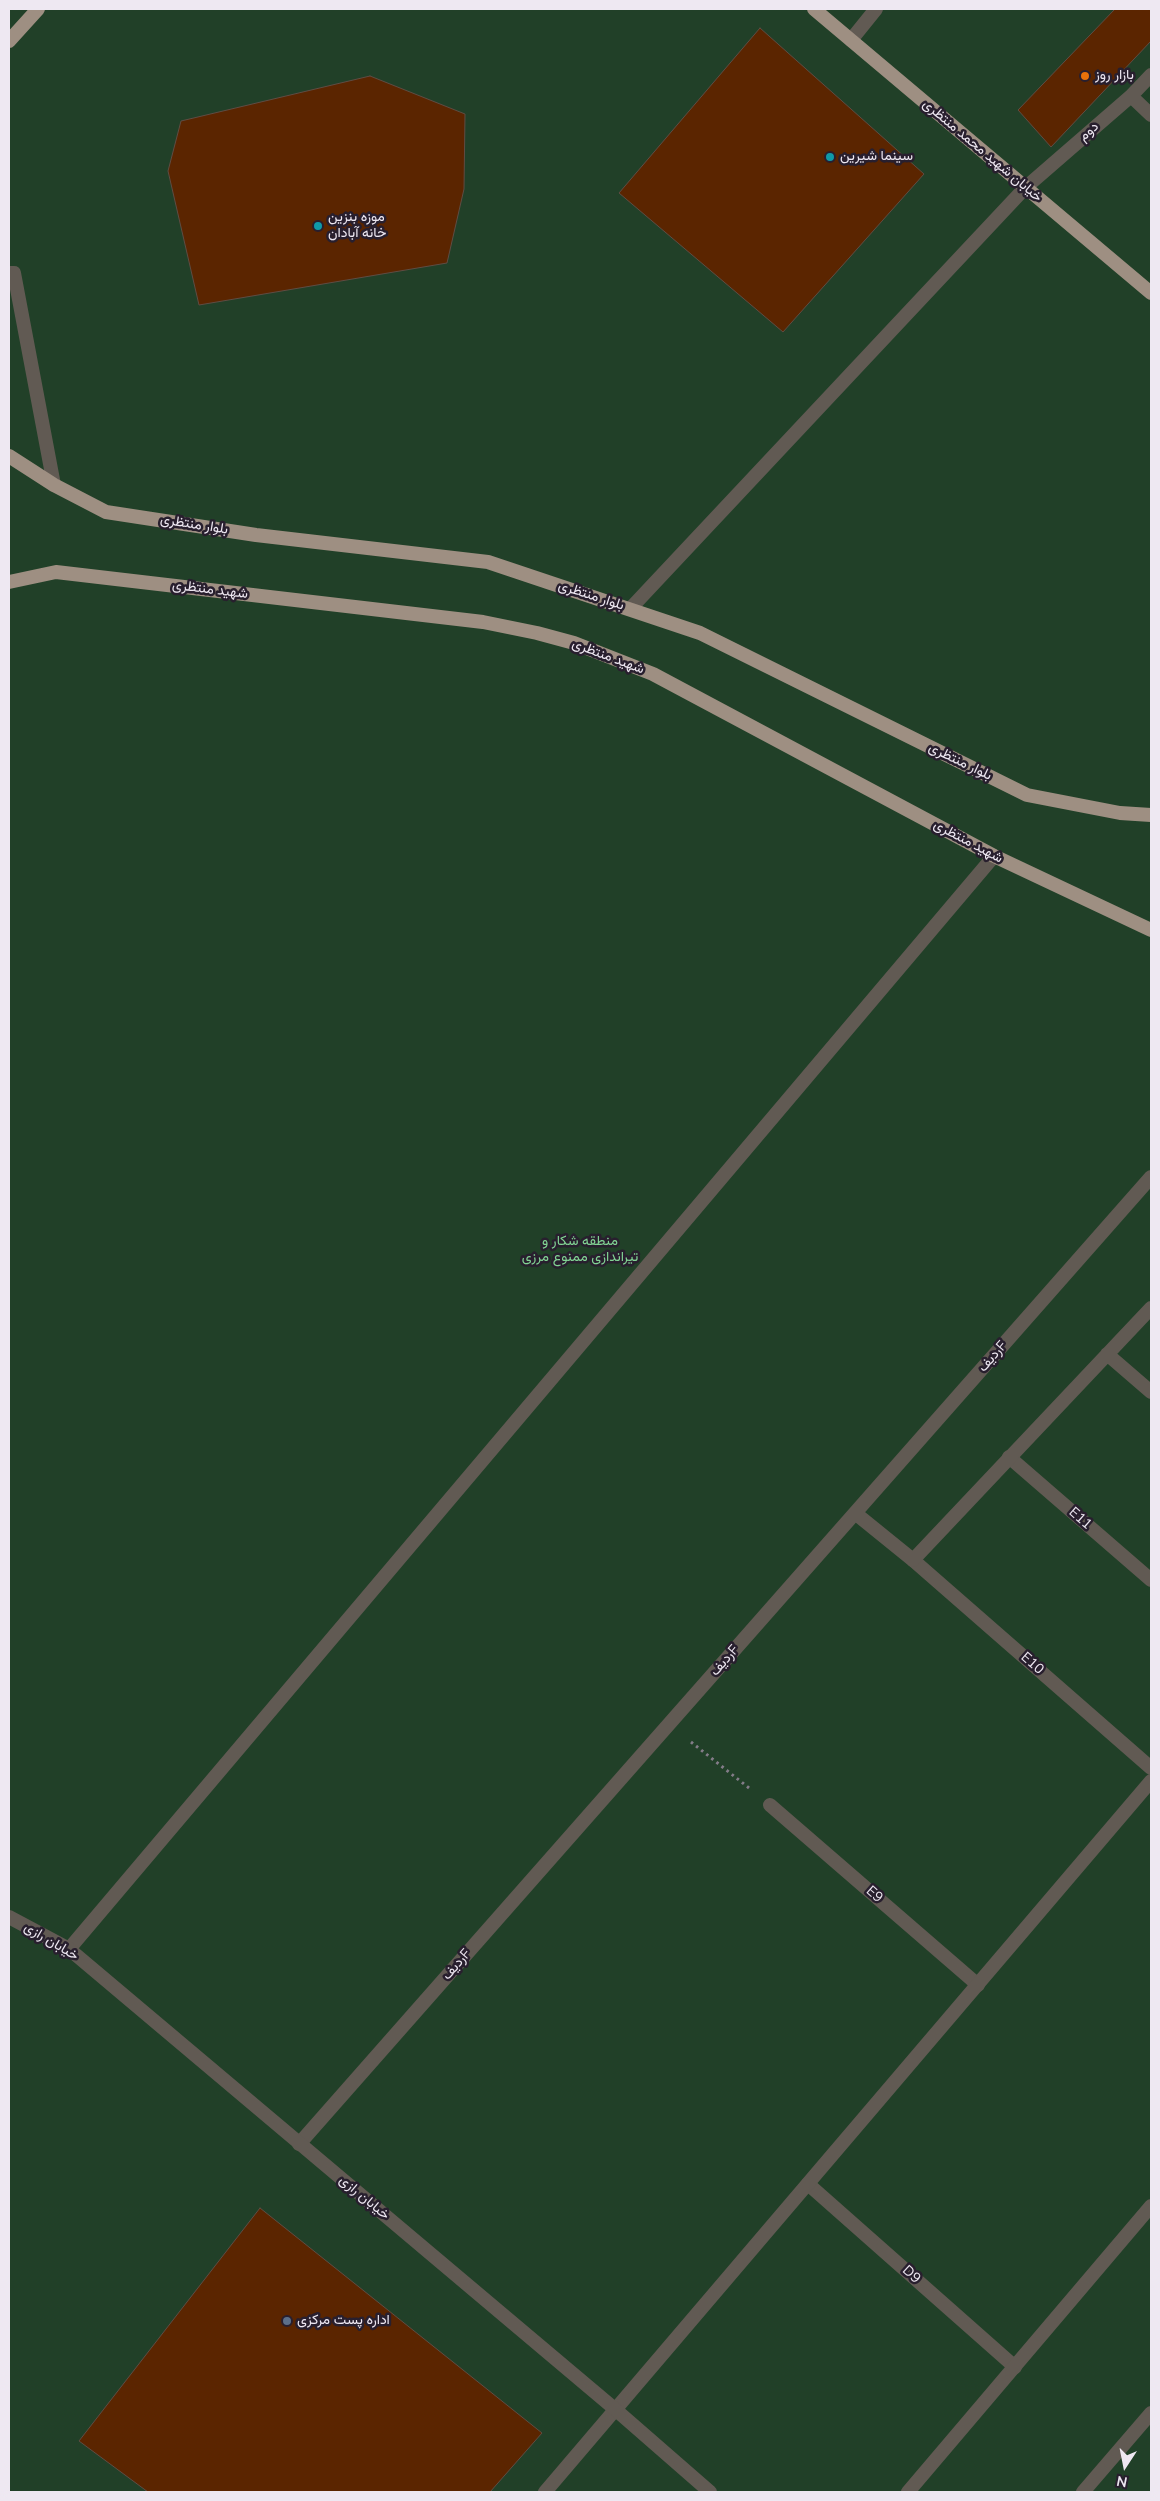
<!DOCTYPE html>
<html>
<head>
<meta charset="utf-8">
<style>
	body { margin:0 }
	#map { position:relative; width:1160px; height:2501px; overflow:hidden; background:#281f2e; font-family:"Nunito Sans",sans-serif }
	canvas { display:block }
	.frame { position:absolute; inset:0; border:10px solid #eee8f2; pointer-events:none }
	.north { position:absolute; left:1100px; top:2441px; width:50px; height:50px; -webkit-text-stroke:4px #281f2e; paint-order:stroke; rotate:191deg; font-size:14px; font-weight:700; line-height:20px; text-align:center; color:#eee8f2 }
	.north::after { content:''; display:block; margin:auto; width:18px; height:22px; background:#eee8f2; clip-path:polygon(50% 0,100% 100%,50% 72%,0 100%) }
</style>
</head>
<body>
<div id="map">
<canvas width="1160" height="2501"></canvas>
<div class="frame"></div>
<div class="north">N</div>
</div>
<script>
const ctx = document.querySelector('canvas').getContext('2d');
ctx.lineJoin = 'round';
function paint(path, color) {
  ctx.fillStyle = color;
  ctx.fill(path, 'evenodd');
}
function toPath(rows) {
  const path = new Path2D();
  for (const r of rows) {
    path.moveTo(r[0], r[1]);
    for (let i = 2; i < r.length; i += 2) path.lineTo(r[i], r[i + 1]);
  }
  return path;
}
function stroke(path, color, width, dash) {
  ctx.strokeStyle = color;
  ctx.lineWidth = width;
  ctx.lineCap = dash ? 'butt' : 'round';
  ctx.setLineDash(dash || []);
  ctx.stroke(path);
}
function drawText(font, color, halo, rows, align = 'center') {
  ctx.font = font + ' "Nunito Sans",Vazirmatn,sans-serif';
  ctx.lineWidth = 5;
  ctx.setLineDash([]);
  ctx.textBaseline = 'middle';
  ctx.strokeStyle = halo;
  ctx.fillStyle = color;
  for (const [text, x, y, turn = 0] of rows) {
    ctx.save();
    ctx.translate(x, y);
    ctx.rotate((+turn || 0) * Math.PI / 180);
    ctx.textAlign = isNaN(turn) ? turn : align;
    if (halo) ctx.strokeText(text, 0, 0);
    ctx.fillText(text, 0, 0);
    ctx.restore();
  }
}
paint(toPath([
	[9,9,1151,9,1151,2492,9,2492]
]), '#214028');
const building = toPath([
	[1115,9,1151,9,1151,41,1051,147,1018,110,1115,9],
	[760,28,924,174,783,332,619,193,760,28],
	[370,76,465,114,464,189,447,263,199,305,168,171,181,121,370,76],
	[260,2208,542,2433,490,2492,148,2492,79,2441,260,2208]
]);
paint(building, '#5b2500');
stroke(building, '#5f4c43', 1);
stroke(toPath([
	[691,1742,749,1788]
]), '#837c88', 3, [2.5, 4]);
stroke(toPath([
	[9,273,14,273,54,485],
	[1009,1457,1151,1580],
	[913,1560,1151,1768],
	[770,1805,978,1985],
	[808,2184,1015,2367]
]), '#615a53', 14);
stroke(toPath([
	[851,40,876,9],
	[1131,96,1151,115],
	[1025,188,1131,96,1151,75],
	[1107,1354,1151,1392],
	[855,1513,913,1560,1151,1308],
	[69,1949,994,856],
	[299,2144,1151,1177],
	[545,2492,1151,1781],
	[908,2492,1151,2206],
	[1083,2492,1151,2413]
]), '#615a53', 14);
stroke(toPath([
	[630,609,1025,188],
	[9,1917,69,1949,616,2410,710,2492]
]), '#615a53', 14);
stroke(toPath([
	[814,9,1151,293],
	[9,41,38,9],
	[9,456,54,485,106,512,256,535,488,562,700,633,1027,795,1120,813,1151,815],
	[9,582,56,572,483,622,537,633,574,643,653,674,994,856,1151,930]
]), '#9e8f82', 14);
for (const [x, y, r, color] of [
	[1085,76,5,"#e8710a"],
	[830,157,5,"#0f9aa8"],
	[318,226,5,"#0f9aa8"],
	[287,2321,5,"#5c6f8a"]
]) {
  const dot = new Path2D();
  dot.arc(x, y, r, 0, 2 * Math.PI);
  ctx.fillStyle = color;
  ctx.fill(dot);
  stroke(dot, '#281f2e', 2);
}
drawText('14px', '#eee8f2', '#281f2e', [
	["بازار روز",1095,76],
	["سینما شیرین",840,157],
	["موزه بنزین",328,218],
	["خانه آبادان",328,234],
	["اداره پست مرکزی",297,2321]
], 'left');
drawText('14px', '#eee8f2', '#281f2e', [
	["دوم",1089,132,-41],
	["خیابان شهید محمد منتظری",982,151,40],
	["بلوار منتظری",194,525,9],
	["شهید منتظری",210,590,7],
	["بلوار منتظری",591,596,18],
	["شهید منتظری",608,657,21],
	["بلوار منتظری",960,762,26],
	["شهید منتظری",968,842,28],
	["ردیفF",993,1357,-49],
	["E11",1080,1519,41],
	["ردیفF",725,1661,-49],
	["E10",1032,1664,41],
	["E9",874,1895,41],
	["خیابان رازی",51,1942,31],
	["ردیفF",457,1965,-49],
	["خیابان رازی",364,2198,40],
	["D9",911,2275,42]
]);
drawText('14px', '#82d494', '#281f2e', [
	["منطقه شکار و",580,1242],
	["تیراندازی ممنوع مرزی",580,1258]
]);
</script>
</body>
</html>
